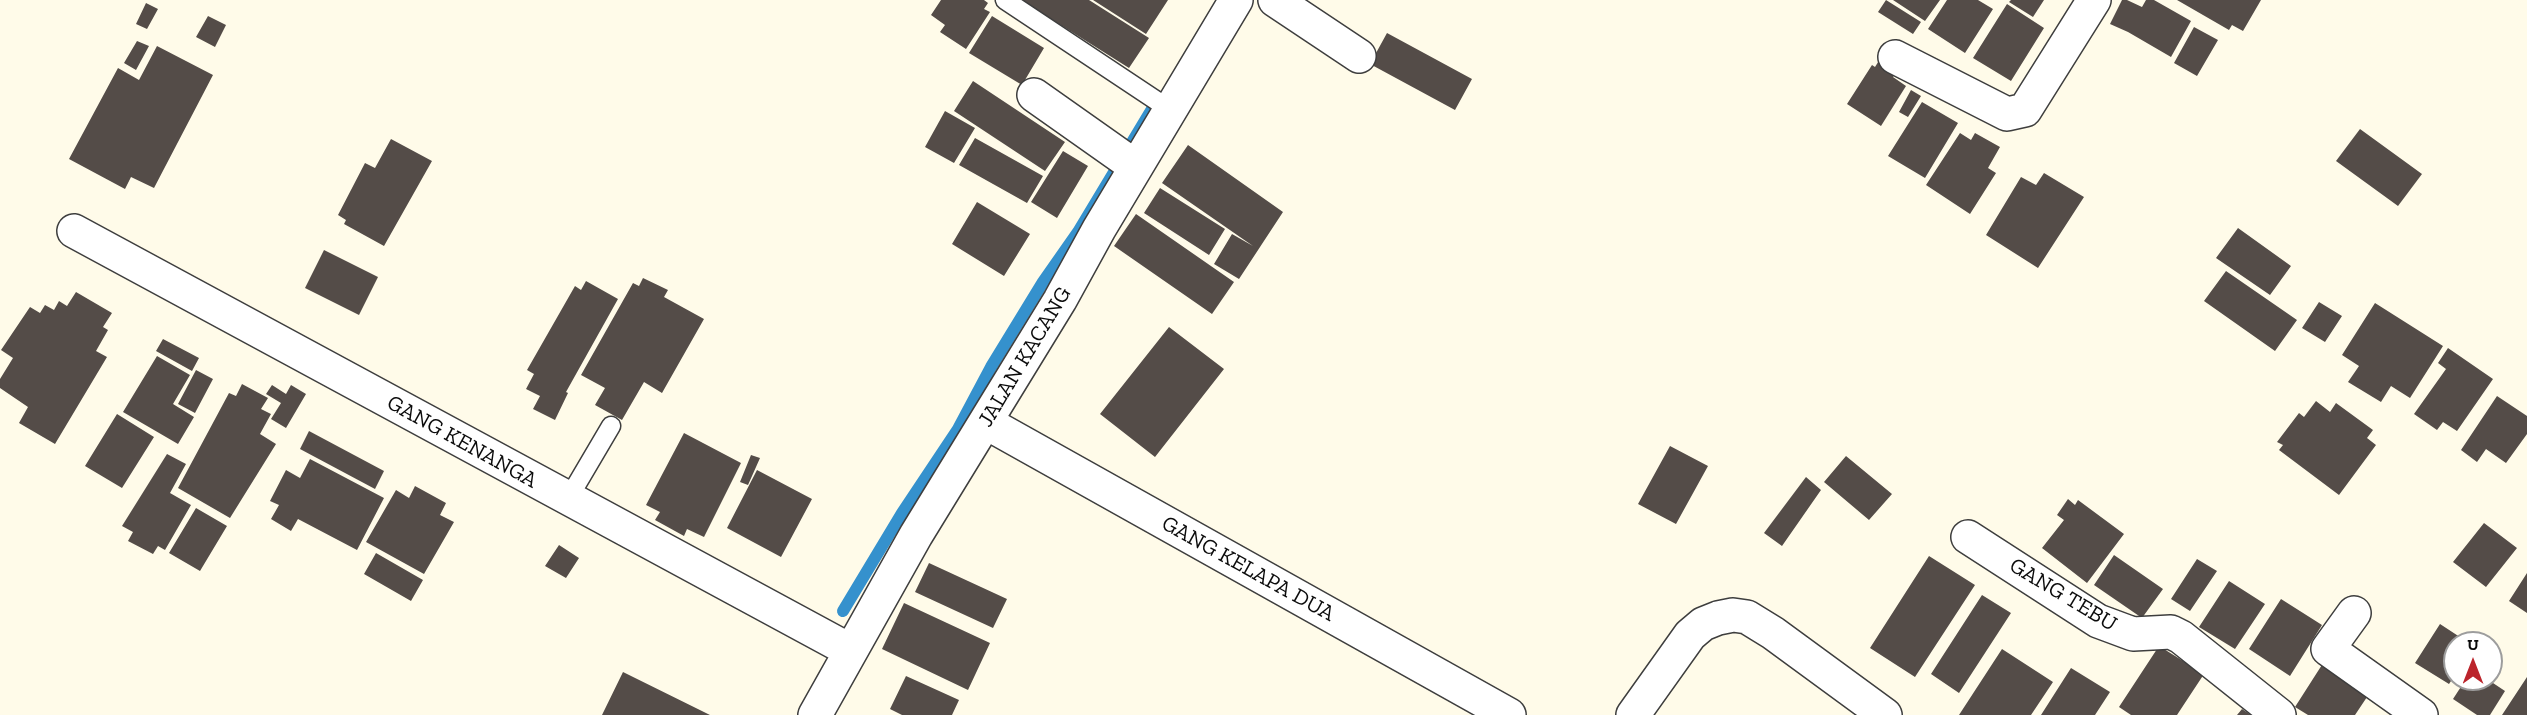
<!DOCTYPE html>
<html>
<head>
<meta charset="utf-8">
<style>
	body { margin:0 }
	#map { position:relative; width:2527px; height:715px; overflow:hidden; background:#fffbe9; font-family:"Zilla Slab",serif }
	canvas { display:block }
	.north { position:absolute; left:2443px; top:631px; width:60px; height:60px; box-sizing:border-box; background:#fff; border:2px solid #9d9d9d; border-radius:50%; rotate:0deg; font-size:16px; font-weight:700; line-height:24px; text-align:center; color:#0b0b0b }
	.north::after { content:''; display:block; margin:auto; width:21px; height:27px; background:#bb242b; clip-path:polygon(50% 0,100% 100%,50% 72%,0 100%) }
</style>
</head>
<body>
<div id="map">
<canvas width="2527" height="715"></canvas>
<div class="north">U</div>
</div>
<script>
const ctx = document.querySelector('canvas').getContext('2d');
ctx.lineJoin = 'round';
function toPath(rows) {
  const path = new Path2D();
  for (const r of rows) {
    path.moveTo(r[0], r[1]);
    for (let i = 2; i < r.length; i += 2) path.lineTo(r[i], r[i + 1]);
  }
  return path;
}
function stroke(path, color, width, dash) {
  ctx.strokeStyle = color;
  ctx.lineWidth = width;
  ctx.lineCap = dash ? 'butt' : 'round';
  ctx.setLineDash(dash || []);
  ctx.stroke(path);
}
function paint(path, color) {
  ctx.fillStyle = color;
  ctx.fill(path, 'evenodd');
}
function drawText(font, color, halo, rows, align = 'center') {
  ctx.font = font + ' "Zilla Slab",serif';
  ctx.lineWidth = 6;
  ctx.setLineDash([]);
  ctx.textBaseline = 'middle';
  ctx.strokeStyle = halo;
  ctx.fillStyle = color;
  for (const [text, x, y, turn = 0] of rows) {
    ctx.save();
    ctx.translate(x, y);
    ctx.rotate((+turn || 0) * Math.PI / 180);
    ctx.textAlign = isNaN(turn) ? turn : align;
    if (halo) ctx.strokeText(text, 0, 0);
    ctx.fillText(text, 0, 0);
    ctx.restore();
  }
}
stroke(toPath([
	[843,611,902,513,958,429,991,367,1043,282,1078,232,1155,104]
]), '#3591cd', 12);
paint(toPath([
	[941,0,984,0,988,3,984,9,990,12,966,49,940,32,945,25,931,15],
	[1021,0,1089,0,1149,38,1129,68],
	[1093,0,1168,0,1146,34],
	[1886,0,1921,22,1913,34,1878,12],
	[1893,0,1940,0,1925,21],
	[1947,0,1978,0,1993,9,1965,53,1928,29],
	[2011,0,2044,0,2033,17,2009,2],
	[2122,0,2127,0,2142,7,2146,0,2154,0,2191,21,2171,57,2128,32,2110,24],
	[2177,0,2261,0,2243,31,2232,25,2229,30],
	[146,3,158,9,147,29,136,24],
	[2007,4,2044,28,2011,81,1973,58],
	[208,16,226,25,215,47,196,37],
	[992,16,1044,48,1022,85,969,53],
	[2194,27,2218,40,2197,76,2174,63],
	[1387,33,1472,79,1455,110,1370,64],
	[137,41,149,46,136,70,124,63],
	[157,46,213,75,154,188,131,177,125,189,69,159,118,68,139,80],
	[1880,59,1898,70,1893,77,1906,86,1881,126,1847,104,1872,65,1875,67],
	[973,81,1065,142,1045,171,954,111],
	[1911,90,1921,96,1908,117,1899,112],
	[1922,102,1958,123,1925,178,1888,156],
	[945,111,975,128,954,163,925,147],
	[2360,129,2422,174,2398,206,2336,161],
	[1960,133,1971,140,1975,133,2000,147,1988,168,1996,173,1970,214,1926,185],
	[975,138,1043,176,1027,203,959,165],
	[391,139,432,161,384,246,344,224,346,220,338,215,365,163,375,168],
	[1188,145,1283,212,1239,279,1214,264,1232,234,1253,246,1162,183],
	[1063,151,1088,166,1057,218,1031,202],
	[2044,173,2084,197,2038,268,1986,235,2021,177,2036,185],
	[1160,188,1225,229,1209,255,1144,213],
	[977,202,1030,234,1004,276,952,244],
	[1136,214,1234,282,1212,314,1114,246],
	[2238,228,2291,266,2270,295,2216,258],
	[324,250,378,277,359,315,305,288],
	[2226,271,2297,320,2275,351,2204,301],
	[643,278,668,290,664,297,704,319,662,393,644,382,622,420,595,405,605,388,581,375,633,283,639,286],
	[586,281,618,299,566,392,568,393,555,420,533,409,540,396,526,389,534,374,527,370,575,286,581,290],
	[76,292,112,313,103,327,108,330,96,351,107,357,55,444,19,423,28,407,0,388,0,379,13,358,1,350,30,307,40,313,45,305,54,310,59,301,67,306],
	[2319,302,2342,316,2325,342,2302,328],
	[2375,303,2443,346,2410,398,2391,386,2381,402,2348,382,2359,366,2342,355],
	[1169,327,1224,369,1155,457,1100,414],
	[163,339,199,358,192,371,156,351],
	[2448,348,2493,379,2457,431,2443,422,2437,430,2414,414,2446,369,2438,363],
	[157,356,190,375,173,404,194,417,178,444,123,412],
	[196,370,213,379,195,413,178,404],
	[242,384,268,398,261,409,271,414,260,434,276,444,230,518,178,488,229,393,236,396],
	[272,385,286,394,291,385,306,394,286,428,271,419,281,403,266,394],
	[2497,396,2527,416,2527,434,2506,463,2486,449,2477,462,2461,450],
	[2316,401,2330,412,2336,403,2373,430,2367,438,2376,445,2339,495,2279,450,2283,445,2277,442,2299,413,2304,417],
	[117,414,154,437,122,488,85,466],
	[309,431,384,471,375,489,300,449],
	[684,433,741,463,704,537,687,529,684,536,655,520,660,512,646,505],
	[1670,446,1708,466,1676,524,1638,504],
	[167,454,186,464,170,493,191,505,165,550,158,546,153,554,128,541,133,532,122,526],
	[751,455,760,458,748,485,740,482],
	[1846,456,1892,494,1869,520,1824,482],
	[310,459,384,498,357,550,298,519,291,531,271,519,279,505,270,501,286,470,300,478],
	[757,470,812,499,781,557,727,528],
	[1806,477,1821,490,1782,546,1764,533],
	[415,486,446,503,440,515,454,522,424,574,366,542,396,490,409,498],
	[2068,499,2075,505,2078,500,2124,534,2087,583,2042,548,2064,520,2057,515],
	[196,508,227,526,200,571,169,553],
	[2484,523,2517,548,2486,587,2453,562],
	[559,545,579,558,566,578,545,566],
	[376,553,423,580,411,601,364,574],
	[2114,555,2163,589,2142,618,2094,585],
	[1929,556,1975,585,1915,677,1870,648],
	[2197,559,2217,571,2190,611,2171,599],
	[929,563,1007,599,993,628,915,592],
	[2527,573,2527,613,2509,601],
	[2229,581,2265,604,2235,649,2199,627],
	[1982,595,2011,613,1959,693,1931,674],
	[2281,599,2322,625,2290,676,2249,649],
	[904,603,990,643,968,690,882,649],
	[2440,624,2469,643,2455,643,2455,675,2449,684,2415,663],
	[2159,646,2204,674,2177,715,2131,715,2119,707],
	[2002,649,2053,682,2031,715,1959,715],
	[2327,657,2373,688,2355,715,2308,715,2295,707],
	[2071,668,2110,692,2095,715,2041,715],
	[623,672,710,715,602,715],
	[906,676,959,700,952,715,902,715,890,709],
	[2527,677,2527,715,2502,715],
	[2466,679,2487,679,2505,691,2490,715,2477,715,2453,699],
	[2242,709,2251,715,2237,715]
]), '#544c48');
const service = toPath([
	[1005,0,1169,109],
	[568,499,611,426]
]);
const minor = toPath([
	[1275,0,1359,56],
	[1895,57,2007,114,2025,110,2094,0],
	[1034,95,1136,167],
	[74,231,851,651],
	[987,423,1509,715],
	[1968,537,2098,621,2133,634,2171,632,2181,637,2279,715],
	[2354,613,2328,649,2421,715],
	[815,715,916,535,1060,300,1099,229,1236,0],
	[1633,715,1690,635,1703,624,1718,618,1733,615,1747,617,1773,633,1885,715]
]);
stroke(service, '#3e3e3e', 21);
stroke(minor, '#3e3e3e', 36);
stroke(service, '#fff', 18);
stroke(minor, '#fff', 33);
drawText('22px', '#0b0b0b', '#fff', [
	["JALAN KACANG",1025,357,-59],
	["GANG KENANGA",462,442,29],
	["GANG KELAPA DUA",1248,569,29],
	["GANG TEBU",2063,595,31]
]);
</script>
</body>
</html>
